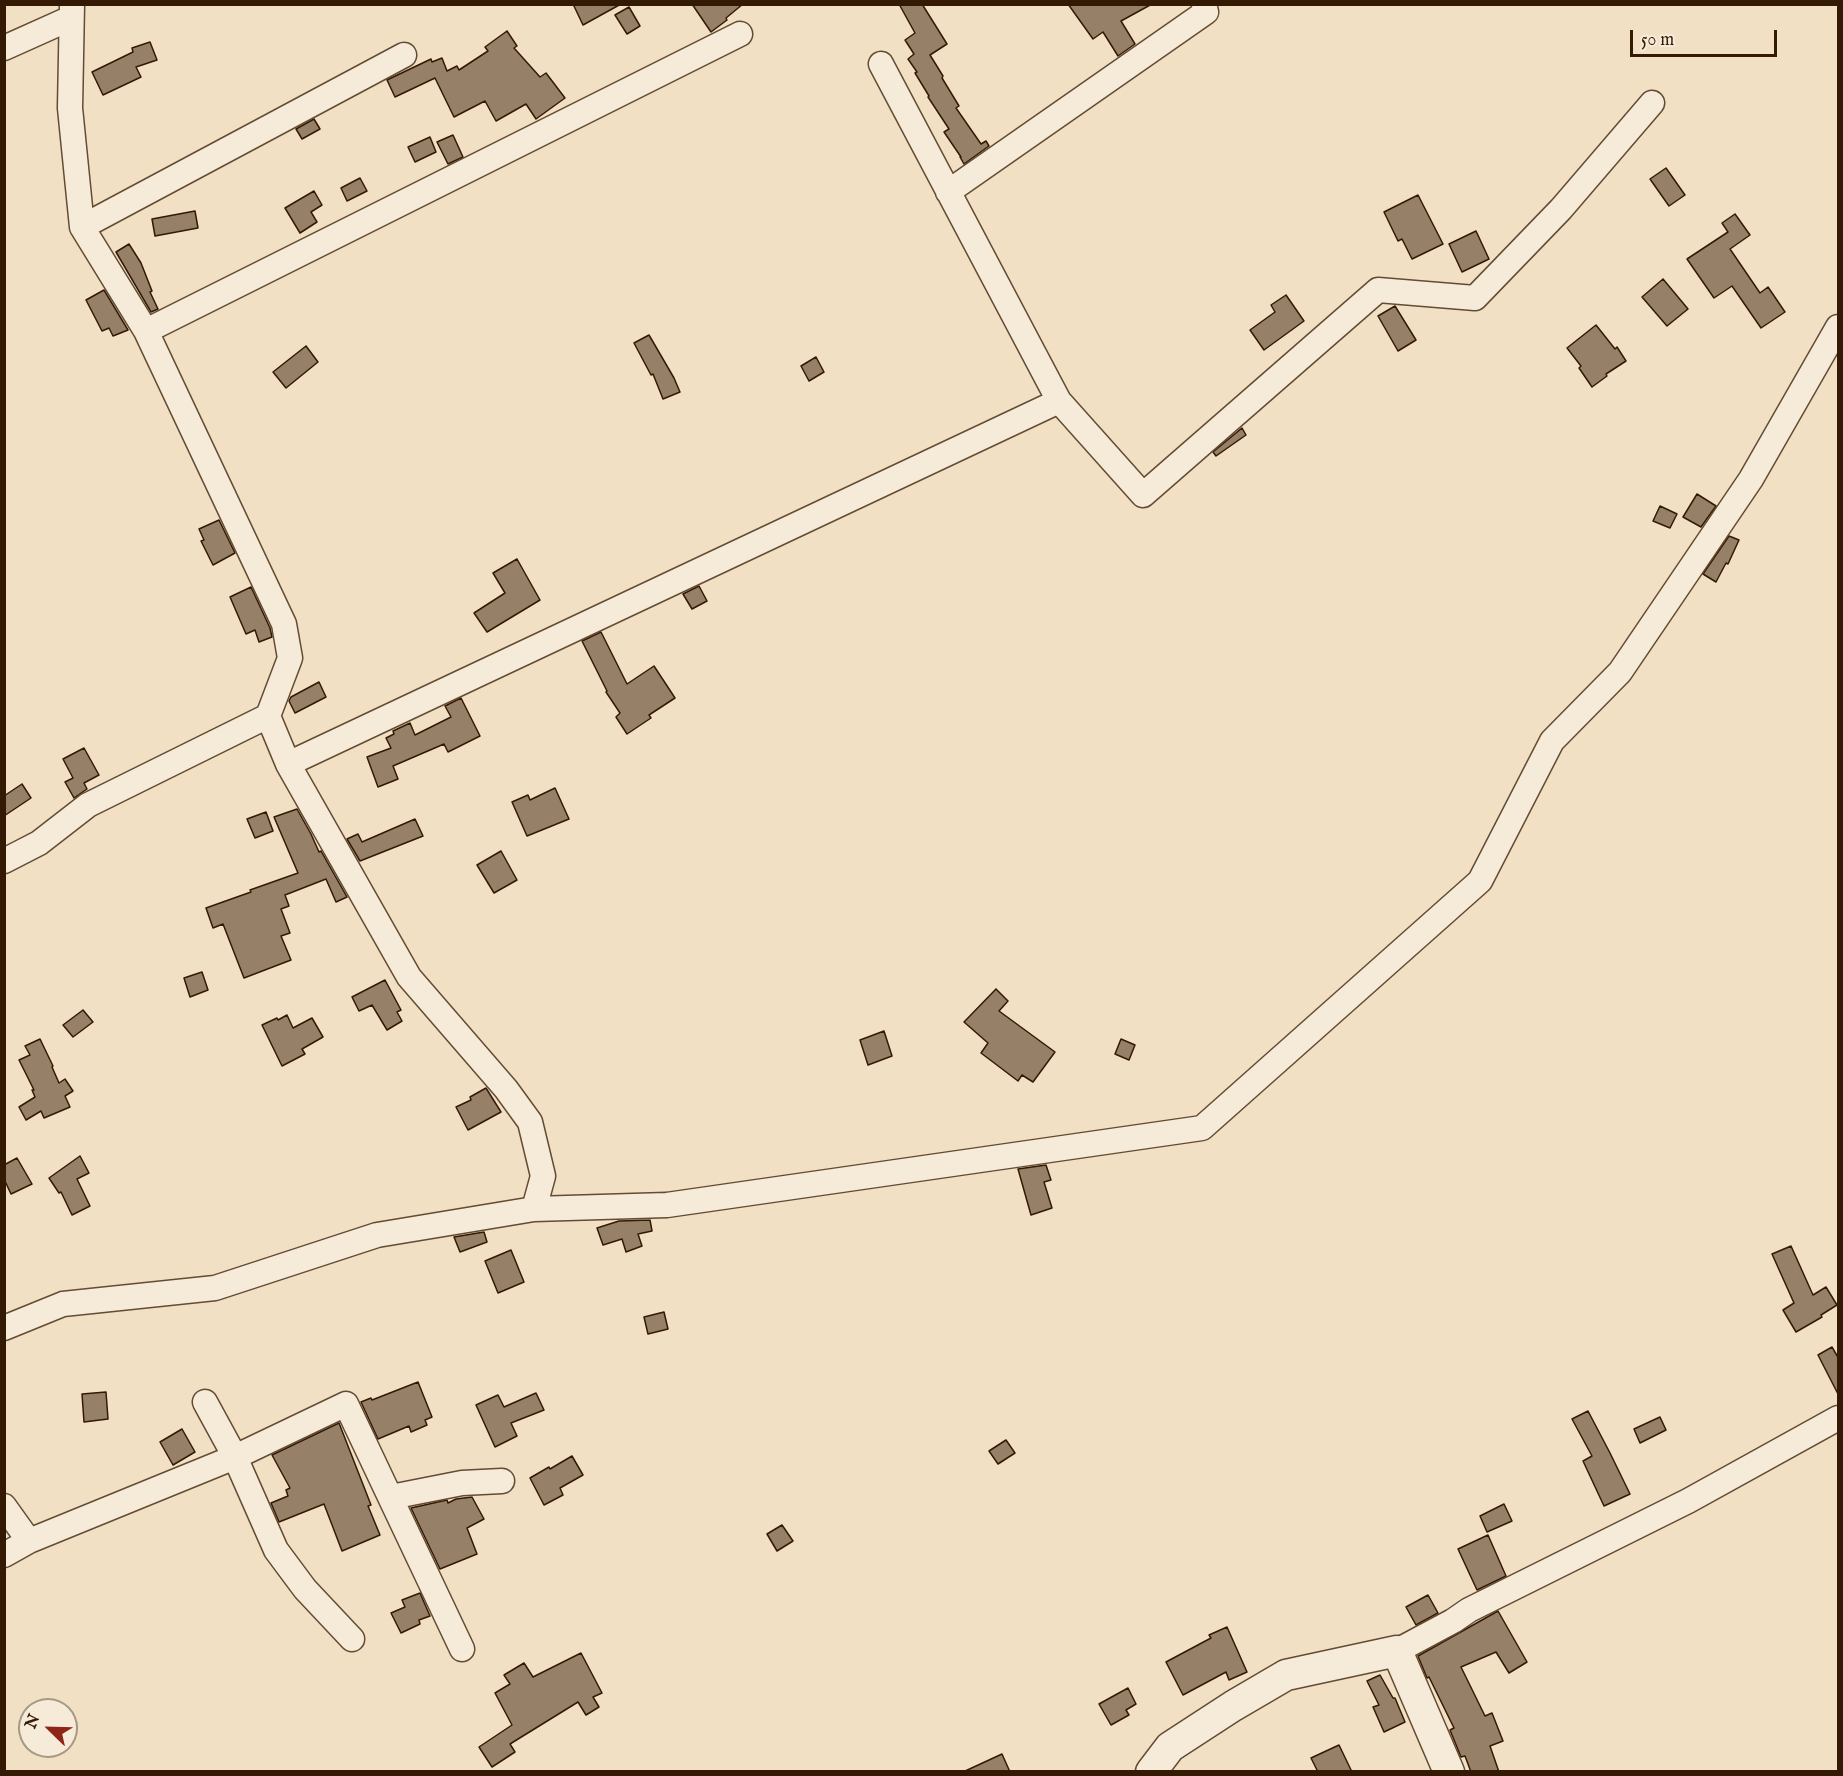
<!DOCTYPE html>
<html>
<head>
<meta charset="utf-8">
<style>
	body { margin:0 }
	#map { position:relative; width:1843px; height:1776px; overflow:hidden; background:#f1e0c3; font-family:"IM FELL English",serif }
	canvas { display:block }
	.frame { position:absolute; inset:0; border:6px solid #341905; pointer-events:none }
	.north { position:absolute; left:18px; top:1698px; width:60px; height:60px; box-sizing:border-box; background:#f6ebd8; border:2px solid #a89784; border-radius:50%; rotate:293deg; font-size:16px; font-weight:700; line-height:24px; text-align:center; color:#341905 }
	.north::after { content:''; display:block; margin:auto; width:21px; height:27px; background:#8f2418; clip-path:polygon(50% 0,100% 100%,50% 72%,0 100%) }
	.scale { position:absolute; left:1630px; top:30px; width:147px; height:27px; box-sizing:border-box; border:3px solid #341905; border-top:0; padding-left:8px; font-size:18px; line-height:21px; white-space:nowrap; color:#341905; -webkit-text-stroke:4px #f6ebd8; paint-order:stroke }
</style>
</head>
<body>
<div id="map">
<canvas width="1843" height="1776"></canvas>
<div class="frame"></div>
<div class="north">N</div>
<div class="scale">50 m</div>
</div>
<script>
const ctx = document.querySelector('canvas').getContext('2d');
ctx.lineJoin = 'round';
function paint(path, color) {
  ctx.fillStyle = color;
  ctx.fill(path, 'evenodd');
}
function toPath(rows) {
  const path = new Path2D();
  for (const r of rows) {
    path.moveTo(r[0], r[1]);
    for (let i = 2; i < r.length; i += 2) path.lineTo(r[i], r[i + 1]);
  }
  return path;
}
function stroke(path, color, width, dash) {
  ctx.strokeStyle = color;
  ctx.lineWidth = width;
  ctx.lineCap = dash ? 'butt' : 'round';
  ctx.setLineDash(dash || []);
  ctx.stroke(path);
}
const building = toPath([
	[573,4,621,4,583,25,573,4],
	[692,4,743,4,726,18,727,20,711,32,692,4],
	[899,4,922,4,947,44,930,55,943,76,942,78,959,106,956,108,981,144,986,141,989,146,964,164,960,157,961,157,944,132,949,129,928,97,929,96,915,73,917,72,908,59,914,54,905,40,915,33,899,4],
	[1068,4,1152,4,1121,21,1135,44,1118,56,1103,32,1093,39,1068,4],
	[629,7,640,26,627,34,615,15,629,7],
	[507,31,517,46,514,48,540,77,546,73,565,98,536,119,526,104,496,121,485,101,454,117,435,78,395,97,387,80,431,59,432,62,442,58,447,71,457,66,459,70,488,51,485,47,507,31],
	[150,42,157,60,136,67,141,77,103,95,92,72,133,52,132,48,150,42],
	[314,119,320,129,302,139,296,129,314,119],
	[453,135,463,157,448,164,437,142,453,135],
	[430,137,436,152,415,162,408,147,430,137],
	[1666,168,1685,195,1669,206,1650,179,1666,168],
	[360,178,367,191,347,201,341,188,360,178],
	[314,191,322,205,311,212,317,222,300,233,285,208,314,191],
	[1418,195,1443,244,1412,259,1402,239,1398,241,1384,212,1418,195],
	[195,211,198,228,155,236,152,219,195,211],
	[1735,214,1750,235,1730,249,1760,293,1768,287,1785,312,1761,328,1732,286,1714,298,1687,259,1728,232,1722,223,1735,214],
	[1476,231,1489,259,1462,272,1449,244,1476,231],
	[129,244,141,263,152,291,150,292,158,309,151,312,116,252,129,244],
	[1663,279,1688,309,1667,326,1642,297,1663,279],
	[104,290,128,330,113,336,109,328,102,331,86,300,104,290],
	[1286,295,1304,321,1264,350,1250,330,1275,312,1271,305,1286,295],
	[1395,306,1416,340,1398,351,1378,316,1395,306],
	[1596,325,1615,349,1617,347,1626,361,1606,374,1607,376,1592,387,1579,368,1581,366,1567,348,1596,325],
	[649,335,674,378,680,392,663,399,653,374,651,375,634,343,649,335],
	[306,346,318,362,286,388,273,372,306,346],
	[816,357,824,372,809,381,801,366,816,357],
	[1242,428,1246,435,1216,456,1213,452,1242,428],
	[1697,494,1716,506,1701,527,1683,517,1697,494],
	[1660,506,1677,514,1670,528,1653,521,1660,506],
	[219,520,235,553,213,565,201,541,204,540,199,529,219,520],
	[1729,536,1739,540,1728,564,1726,563,1716,582,1703,574,1729,536],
	[517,559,540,600,487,632,474,613,505,593,493,573,517,559],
	[699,586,707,601,692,609,683,594,699,586],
	[251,587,270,628,272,637,259,642,255,630,246,634,230,597,251,587],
	[601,632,627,684,654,666,675,698,649,715,651,718,627,734,616,717,620,713,606,692,607,691,582,641,601,632],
	[319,682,326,697,295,713,289,701,291,697,319,682],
	[461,698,480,736,448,752,444,744,393,766,398,779,378,787,367,757,391,748,386,738,394,734,393,731,410,723,415,735,451,717,445,706,461,698],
	[84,748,99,775,84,783,87,789,74,798,65,782,73,778,63,759,84,748],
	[22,784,31,798,4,816,4,796,22,784],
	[555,788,569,819,527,836,512,802,528,795,530,800,555,788],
	[297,809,311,834,319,852,321,851,347,897,336,902,326,879,285,895,289,906,281,909,290,933,281,936,291,960,244,978,223,924,213,928,206,908,251,892,250,890,298,873,274,817,297,809],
	[266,812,273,831,255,838,247,819,266,812],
	[415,819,423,836,360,861,347,839,358,834,362,842,415,819],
	[501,851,517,880,494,893,477,865,501,851],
	[202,972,208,990,190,997,184,978,202,972],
	[385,980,401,1010,397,1012,402,1021,387,1030,372,1005,359,1011,352,997,385,980],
	[996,989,1008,1001,999,1011,1055,1052,1033,1082,1022,1075,1018,1081,981,1053,988,1043,964,1022,996,989],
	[83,1010,93,1022,73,1037,63,1025,83,1010],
	[287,1015,293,1028,312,1018,323,1037,302,1049,305,1054,282,1066,262,1025,277,1018,278,1020,287,1015],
	[884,1031,892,1056,868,1065,860,1040,884,1031],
	[40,1039,53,1066,52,1067,59,1083,65,1079,73,1091,65,1096,70,1107,44,1118,41,1111,26,1120,19,1107,35,1097,32,1090,34,1090,19,1060,30,1055,25,1046,40,1039],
	[1121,1039,1135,1045,1129,1060,1115,1054,1121,1039],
	[486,1088,501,1112,468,1130,456,1107,471,1100,470,1097,486,1088],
	[80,1156,89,1173,77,1179,90,1206,72,1215,61,1192,59,1193,49,1178,80,1156],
	[17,1158,32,1184,11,1194,4,1179,4,1165,17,1158],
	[1046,1165,1051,1180,1044,1182,1052,1208,1031,1215,1018,1169,1046,1165],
	[650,1220,652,1231,638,1234,642,1246,626,1252,622,1239,603,1245,597,1228,619,1221,650,1220],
	[484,1232,487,1242,460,1252,454,1237,484,1232],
	[1791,1246,1813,1295,1826,1287,1837,1305,1821,1315,1822,1317,1796,1332,1783,1310,1794,1303,1772,1254,1791,1246],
	[511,1250,524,1282,498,1293,485,1261,511,1250],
	[664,1312,668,1329,648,1334,644,1317,664,1312],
	[1832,1347,1839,1359,1839,1396,1818,1355,1832,1347],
	[418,1382,432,1417,425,1420,427,1425,411,1432,409,1426,378,1439,361,1402,371,1398,372,1400,418,1382],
	[106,1392,108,1419,84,1422,82,1394,106,1392],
	[536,1393,544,1410,511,1423,517,1436,495,1447,476,1405,498,1395,504,1407,536,1393],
	[1588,1411,1610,1453,1630,1494,1604,1506,1583,1461,1592,1456,1572,1419,1588,1411],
	[1660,1417,1666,1430,1640,1443,1634,1429,1660,1417],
	[339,1423,371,1505,368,1506,380,1535,342,1551,324,1504,279,1522,271,1503,288,1496,286,1490,290,1488,272,1455,339,1423],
	[182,1429,195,1452,173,1465,160,1442,182,1429],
	[1006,1440,1015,1453,998,1464,989,1451,1006,1440],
	[572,1456,583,1475,560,1488,563,1495,544,1505,530,1478,549,1467,550,1469,572,1456],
	[472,1497,484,1519,467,1528,477,1554,440,1569,411,1508,447,1500,448,1503,456,1499,472,1497],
	[1504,1504,1512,1521,1487,1532,1480,1516,1504,1504],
	[782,1525,793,1541,777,1551,767,1534,782,1525],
	[1488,1535,1506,1576,1477,1590,1458,1549,1488,1535],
	[420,1593,430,1616,419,1620,420,1624,401,1633,391,1613,405,1607,402,1600,420,1593],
	[1428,1595,1438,1613,1416,1625,1406,1607,1428,1595],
	[1498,1611,1527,1662,1509,1673,1496,1652,1461,1667,1485,1716,1492,1713,1503,1741,1490,1746,1499,1772,1471,1772,1465,1756,1461,1757,1450,1730,1454,1728,1429,1677,1427,1678,1418,1656,1498,1611],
	[1227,1627,1247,1672,1229,1680,1226,1672,1183,1695,1166,1662,1211,1638,1209,1635,1227,1627],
	[581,1653,602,1693,593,1697,599,1707,586,1715,578,1702,510,1744,515,1752,492,1767,479,1747,512,1725,495,1693,510,1684,504,1675,524,1663,533,1677,581,1653],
	[1380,1675,1393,1698,1395,1698,1405,1722,1384,1732,1373,1707,1379,1705,1367,1681,1380,1675],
	[1128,1688,1136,1704,1126,1710,1129,1715,1111,1725,1099,1704,1128,1688],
	[1339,1745,1352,1772,1318,1772,1311,1758,1339,1745],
	[1002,1754,1010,1772,963,1772,1002,1754]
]);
paint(building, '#968068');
stroke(building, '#341905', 1.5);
const minor = toPath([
	[72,4,70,108,82,227,146,331,284,624,290,658,268,716,288,764,409,977,506,1089,530,1122,543,1176,534,1209],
	[4,48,71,18],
	[881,64,1059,401,1143,495,1378,290,1475,298,1561,209,1652,103],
	[948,192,1206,12,1204,4],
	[82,227,404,55],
	[146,331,740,34],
	[288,764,1059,401],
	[4,861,39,843,88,805,268,716],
	[4,1328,63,1304,215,1288,377,1235,534,1209,667,1205,1202,1128,1480,881,1552,741,1620,672,1751,479,1838,327],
	[205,1402,235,1457,276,1550,305,1589,352,1639],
	[391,1497,462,1483,502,1481],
	[4,1506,29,1541],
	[4,1555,29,1541,235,1457,346,1404,462,1649],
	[1397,1651,1453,1621,1469,1610,1688,1501,1838,1418]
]);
const tertiary = toPath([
	[1151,1772,1170,1747,1233,1706,1286,1675,1397,1651,1449,1772]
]);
stroke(minor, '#634b34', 27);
stroke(tertiary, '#634b34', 33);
stroke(minor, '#f6ebd8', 24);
stroke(tertiary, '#f6ebd8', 30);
</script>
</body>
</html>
